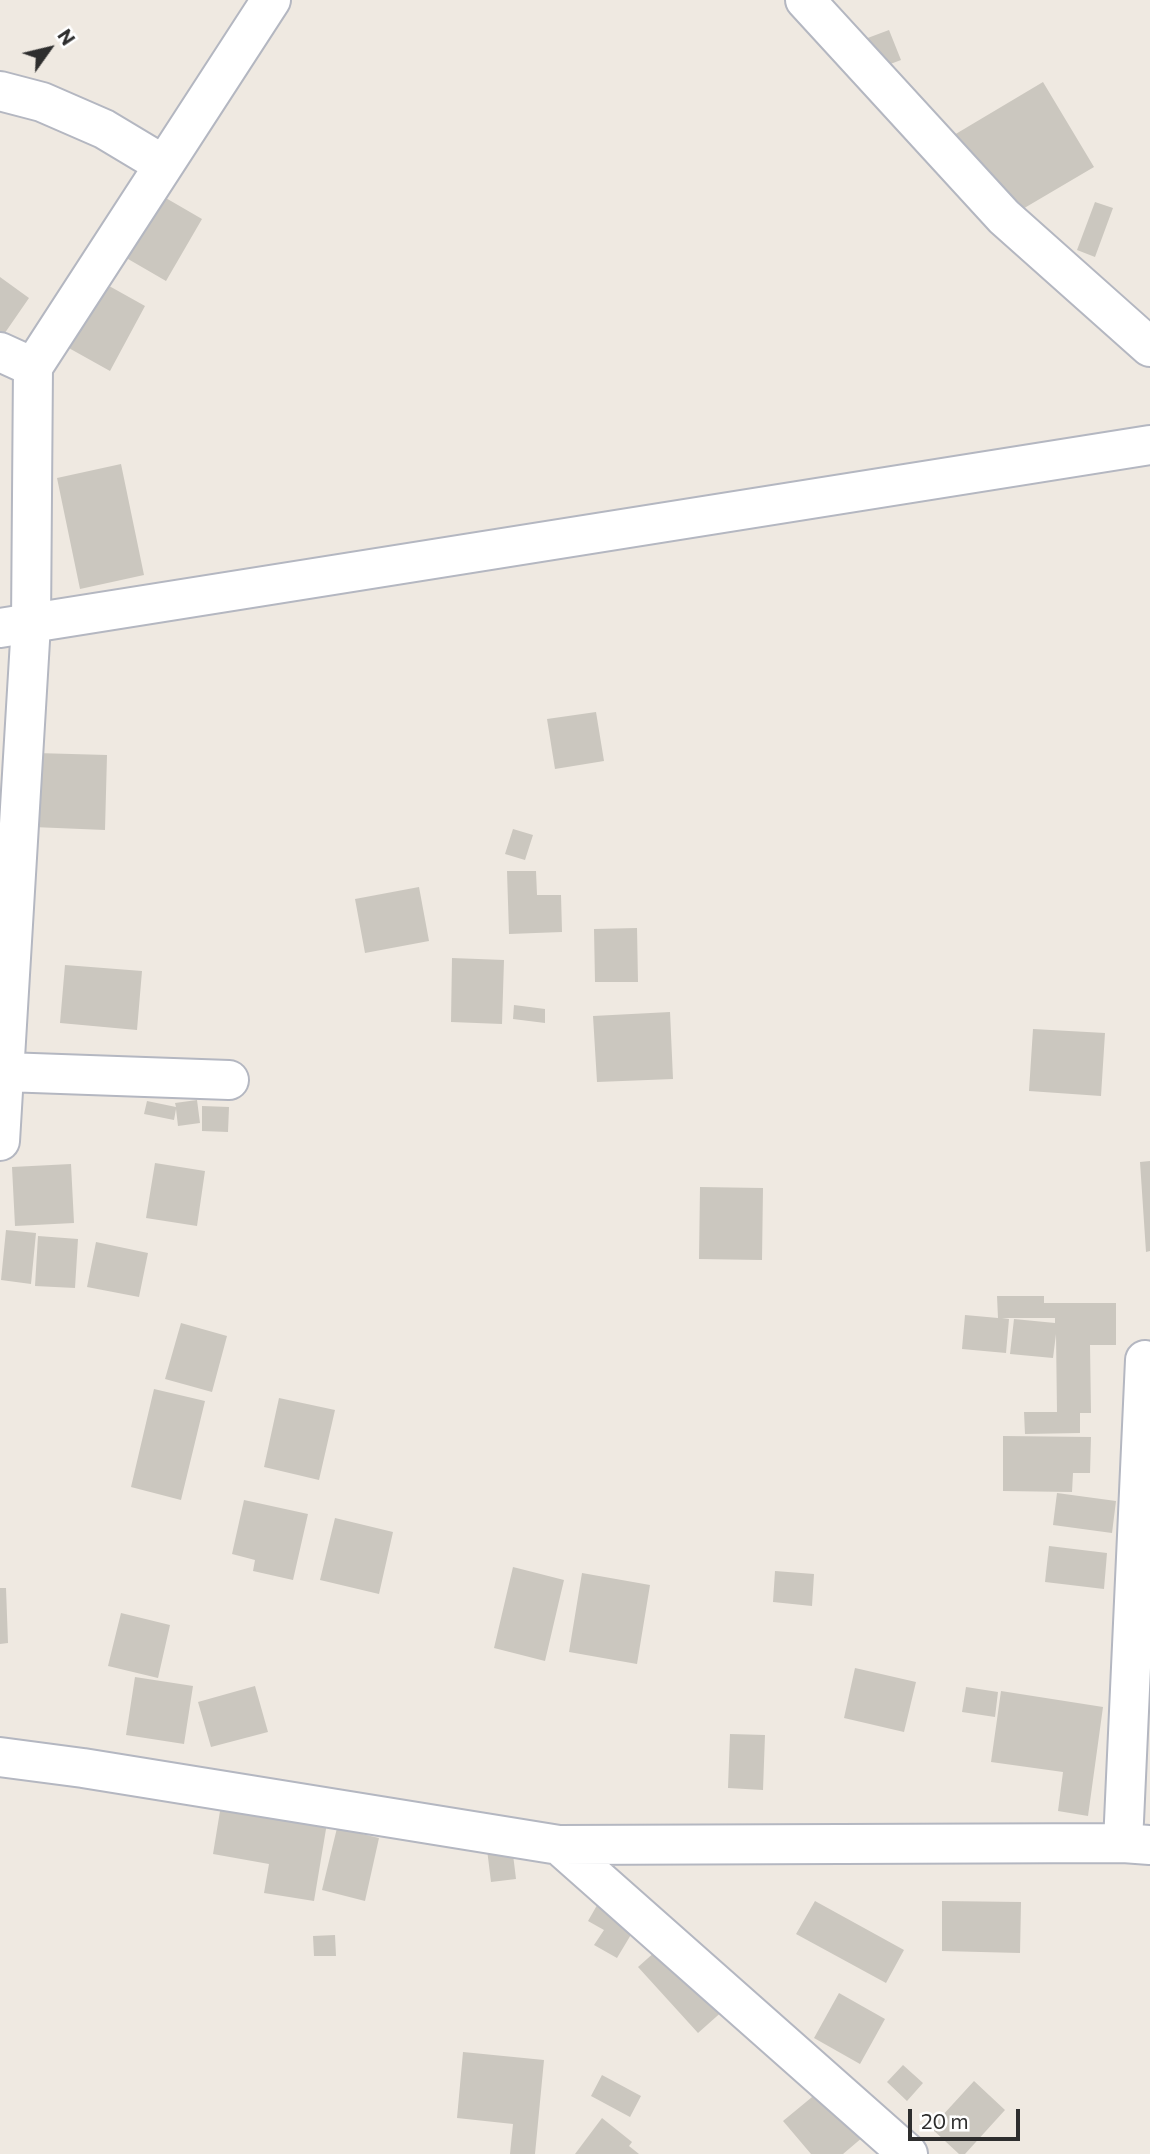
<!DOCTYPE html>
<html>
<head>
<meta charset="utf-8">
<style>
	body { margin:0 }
	#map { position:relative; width:1150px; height:2154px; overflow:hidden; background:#efe9e1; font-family:Commissioner,sans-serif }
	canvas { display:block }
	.north { position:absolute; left:14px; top:14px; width:70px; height:70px; -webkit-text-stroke:5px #fff; paint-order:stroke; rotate:56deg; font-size:19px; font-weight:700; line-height:28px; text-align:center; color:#2e2e2e }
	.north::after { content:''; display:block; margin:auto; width:24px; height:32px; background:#2e2e2e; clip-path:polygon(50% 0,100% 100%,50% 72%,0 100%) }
	.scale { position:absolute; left:908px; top:2109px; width:112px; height:32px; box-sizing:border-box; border:4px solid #2e2e2e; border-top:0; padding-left:9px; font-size:21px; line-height:24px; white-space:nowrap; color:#2e2e2e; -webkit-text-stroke:5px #fff; paint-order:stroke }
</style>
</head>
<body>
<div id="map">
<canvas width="1150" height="2154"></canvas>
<div class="north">N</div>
<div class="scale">20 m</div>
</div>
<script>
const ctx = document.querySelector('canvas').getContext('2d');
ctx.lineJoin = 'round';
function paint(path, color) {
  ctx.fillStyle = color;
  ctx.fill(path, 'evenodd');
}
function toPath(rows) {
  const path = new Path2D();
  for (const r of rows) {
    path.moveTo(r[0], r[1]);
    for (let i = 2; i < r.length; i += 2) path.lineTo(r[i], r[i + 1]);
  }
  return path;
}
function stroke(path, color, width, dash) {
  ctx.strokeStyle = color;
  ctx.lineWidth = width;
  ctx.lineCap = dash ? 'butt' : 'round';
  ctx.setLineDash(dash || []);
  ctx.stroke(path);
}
paint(toPath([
	[889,30,901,60,877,69,865,39],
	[1043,82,1094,167,1004,220,954,135],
	[152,190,202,219,166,281,116,252],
	[1095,202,1113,208,1095,257,1077,250],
	[0,277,29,298,0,340],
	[102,282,145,306,110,371,67,347],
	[121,464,144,575,80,589,57,478],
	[596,712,604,761,555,769,547,719],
	[36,753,107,755,105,830,33,827],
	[513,829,533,835,525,860,505,854],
	[507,871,536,871,537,895,561,895,562,932,509,934],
	[419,887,429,941,365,953,355,899],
	[637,928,638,982,595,982,594,929],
	[452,958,504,960,502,1024,451,1022],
	[65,965,142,971,137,1030,60,1023],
	[514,1005,545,1009,545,1023,513,1019],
	[670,1012,673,1079,597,1082,593,1016],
	[1033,1029,1105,1033,1101,1096,1029,1091],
	[197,1100,200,1123,178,1126,176,1109,174,1120,144,1114,147,1101,176,1107,175,1103],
	[202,1106,229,1107,228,1132,202,1131],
	[1150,1161,1150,1251,1146,1252,1140,1162],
	[155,1163,205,1171,197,1226,146,1218],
	[71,1164,74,1223,15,1226,12,1167],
	[700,1187,763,1188,762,1260,699,1259],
	[6,1230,36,1233,31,1284,1,1280],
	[38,1236,78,1239,75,1288,35,1286],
	[96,1242,148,1253,139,1297,87,1287],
	[997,1296,1044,1296,1044,1303,1116,1303,1116,1345,1090,1345,1091,1413,1080,1413,1080,1433,1025,1434,1024,1412,1057,1412,1056,1334,1053,1358,1010,1354,1014,1319,1055,1323,1055,1318,1002,1318,1009,1319,1006,1353,962,1349,965,1315,998,1318],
	[181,1323,227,1336,212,1392,165,1379],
	[154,1389,205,1401,181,1500,131,1487],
	[279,1398,335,1410,319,1480,264,1467],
	[1003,1436,1091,1437,1090,1473,1073,1473,1072,1492,1003,1491],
	[1057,1493,1116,1501,1112,1533,1053,1525],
	[244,1500,308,1514,293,1580,253,1571,255,1560,232,1554],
	[335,1518,393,1532,379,1594,320,1580],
	[1049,1546,1107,1553,1104,1589,1045,1582],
	[513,1567,564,1580,545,1661,494,1648],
	[775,1571,814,1574,812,1606,773,1602],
	[582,1573,650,1585,637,1664,569,1652],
	[0,1588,6,1588,8,1643,0,1644],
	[121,1613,170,1625,158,1678,108,1666],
	[855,1668,916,1682,904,1732,844,1718],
	[135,1677,193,1686,184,1744,126,1735],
	[255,1686,268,1732,211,1747,198,1702],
	[966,1687,998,1692,995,1717,962,1712],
	[1001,1691,1103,1707,1088,1816,1058,1811,1063,1772,991,1762],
	[730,1734,765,1735,763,1790,728,1788],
	[221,1805,327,1823,314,1901,264,1893,269,1864,213,1854],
	[337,1828,379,1838,365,1901,322,1890],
	[511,1838,516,1879,491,1882,486,1841],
	[600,1900,638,1923,617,1958,594,1945,604,1930,588,1921],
	[815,1901,904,1950,886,1983,796,1934],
	[942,1901,1021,1902,1020,1953,942,1951],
	[335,1935,336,1956,314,1956,313,1936],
	[665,1943,725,2009,698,2033,638,1967],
	[839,1993,885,2019,860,2064,814,2038],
	[463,2052,544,2060,535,2154,510,2154,513,2124,457,2118],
	[903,2065,923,2083,907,2101,887,2082],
	[602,2075,641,2096,630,2117,591,2096],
	[974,2081,1005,2110,965,2154,959,2154,931,2128],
	[823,2088,863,2137,843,2154,811,2154,783,2121],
	[602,2118,632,2142,629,2146,639,2154,575,2154]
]), '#cbc7bf');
const street = toPath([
	[805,0,1004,217,1150,347],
	[0,91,42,102,104,129,164,165],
	[0,352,33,367],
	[5,1072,229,1080],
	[0,1141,31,624,33,367,271,0],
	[0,1757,83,1768,559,1845,1123,1843,1150,1845],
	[1123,1843,1145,1360],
	[559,1845,908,2154]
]);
const secondary = toPath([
	[0,628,1150,445]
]);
stroke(street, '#b4b7c1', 42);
stroke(secondary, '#b4b7c1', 42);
stroke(street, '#fff', 38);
stroke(secondary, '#fff', 38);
</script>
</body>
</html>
